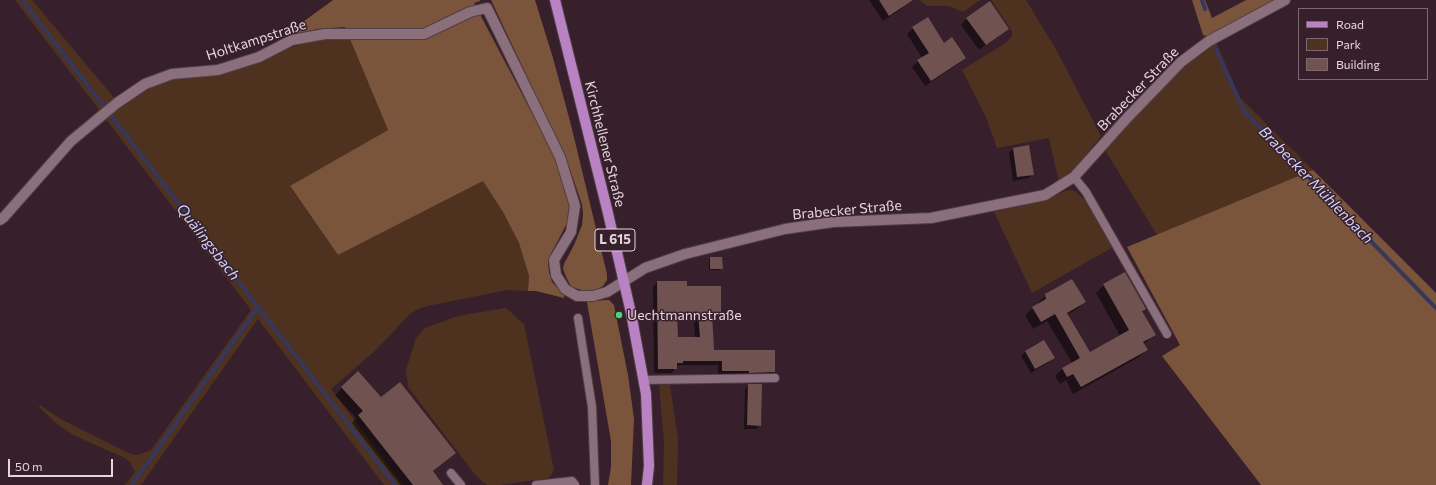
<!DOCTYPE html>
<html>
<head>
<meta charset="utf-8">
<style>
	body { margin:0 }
	#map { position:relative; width:1436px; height:485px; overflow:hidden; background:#37202b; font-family:Commissioner,sans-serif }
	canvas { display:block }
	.legend { position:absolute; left:1298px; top:8px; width:130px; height:72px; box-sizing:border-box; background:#37202b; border:1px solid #7d6872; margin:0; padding:5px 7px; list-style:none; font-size:12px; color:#e5d5dc }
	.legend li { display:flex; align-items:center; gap:8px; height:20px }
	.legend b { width:20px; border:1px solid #7d6872 }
	.scale { position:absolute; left:8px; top:459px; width:105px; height:18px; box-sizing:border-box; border:2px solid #e5d5dc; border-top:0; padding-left:5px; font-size:12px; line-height:14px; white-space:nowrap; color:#e5d5dc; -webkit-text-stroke:3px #37202b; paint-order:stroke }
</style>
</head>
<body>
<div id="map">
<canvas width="1436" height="485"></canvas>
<ul class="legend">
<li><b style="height:5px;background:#b983c3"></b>Road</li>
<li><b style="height:11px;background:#4e321f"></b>Park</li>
<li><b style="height:11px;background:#705251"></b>Building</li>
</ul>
<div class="scale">50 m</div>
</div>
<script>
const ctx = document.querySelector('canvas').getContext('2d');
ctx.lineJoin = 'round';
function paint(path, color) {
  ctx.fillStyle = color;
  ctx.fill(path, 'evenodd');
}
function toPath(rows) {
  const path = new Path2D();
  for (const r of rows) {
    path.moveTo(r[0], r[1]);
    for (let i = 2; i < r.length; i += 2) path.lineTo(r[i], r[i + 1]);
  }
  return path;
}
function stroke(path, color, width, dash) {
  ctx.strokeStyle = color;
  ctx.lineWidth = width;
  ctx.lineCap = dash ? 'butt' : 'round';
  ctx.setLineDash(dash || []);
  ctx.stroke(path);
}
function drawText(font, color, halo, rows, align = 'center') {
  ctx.font = font + ' Commissioner,sans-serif';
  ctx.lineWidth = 3;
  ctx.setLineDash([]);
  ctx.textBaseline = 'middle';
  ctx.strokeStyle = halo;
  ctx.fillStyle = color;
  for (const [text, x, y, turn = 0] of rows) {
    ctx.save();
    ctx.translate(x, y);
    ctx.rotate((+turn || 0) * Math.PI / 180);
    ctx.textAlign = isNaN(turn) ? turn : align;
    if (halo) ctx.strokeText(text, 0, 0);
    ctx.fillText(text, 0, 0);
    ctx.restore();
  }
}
paint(toPath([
	[15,0,32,0,115,99,100,111],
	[920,0,980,0,963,12,949,6,927,6],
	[991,0,1026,0,1057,51,1101,136,1069,176,1059,183,1049,138,997,148,986,117,962,70,1007,42,1012,36,1012,31],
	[349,37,388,130,290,187,338,255,483,181,503,212,519,243,529,276,528,291,507,290,427,306,418,309,410,314,377,349,331,389,403,485,384,485,258,319,141,485,125,485,135,472,129,461,125,458,73,435,57,424,39,407,40,405,59,418,128,453,136,455,147,452,151,450,251,310,105,118,138,93,160,82,257,62,286,49,320,39],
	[1216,42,1239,97,1313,170,1157,235,1105,150,1134,116,1165,83,1192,59],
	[1068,190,1073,190,1086,201,1113,247,1032,293,994,212,1040,201],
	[506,308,524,324,554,470,549,478,500,485,487,485,477,477,408,387,406,370,416,338,425,328,458,316],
	[659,385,670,385,678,440,677,485,663,485,664,442]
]), '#4e321f');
paint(toPath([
	[333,0,480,0,480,1,474,3,553,153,569,197,570,212,567,223,551,254,548,263,549,272,552,282,564,295,564,298,536,291,528,291,529,276,519,243,503,212,483,181,338,255,290,186,388,130,345,27,317,29,287,37,285,35],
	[491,0,535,0,553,58,571,125,607,274,607,280,603,286,596,290,586,291,578,289,571,286,567,279,563,269,564,264,574,245,582,225,583,214,582,204,568,164],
	[1192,0,1205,0,1212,18,1246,0,1275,0,1207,36,1203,35],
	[1313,170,1436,293,1436,485,1261,485,1162,356,1180,345,1127,247],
	[605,300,609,300,614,305,628,375,634,419,631,485,608,485,611,467,611,441,587,302]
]), '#7b553b');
paint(toPath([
	[869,0,903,0,906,4,900,10,883,21],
	[967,18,1008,28,1001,34,979,50,961,25],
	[913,28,964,58,958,64,925,86,912,67,922,58,907,34],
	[1028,146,1033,174,1029,178,1013,181,1009,153,1013,149],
	[710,258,722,268,720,270,709,270,709,260],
	[1125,273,1145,308,1141,312,1154,335,1144,344,1146,350,1139,357,1073,394,1066,380,1060,384,1055,376,1063,368,1072,363,1047,321,1033,329,1025,315,1033,308,1039,304,1038,303,1046,295,1084,302,1077,309,1067,315,1090,353,1120,336,1096,293,1104,285],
	[657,282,686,287,720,312,716,316,711,316,713,351,774,371,770,375,718,375,718,365,680,365,676,367,672,373,654,373,653,287],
	[676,317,694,317,695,338,677,338],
	[1044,341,1053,358,1049,362,1031,373,1021,356,1025,352],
	[749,385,760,425,756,429,744,429,745,389],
	[342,388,381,398,455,453,433,472,441,485,400,485,352,423,356,418,335,395]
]), '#0007');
stroke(toPath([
	[22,0,395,485],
	[1202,0,1205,9],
	[1216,49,1244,111,1436,308],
	[132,485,258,307]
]), '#37365b', 4);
paint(toPath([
	[879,0,913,0,889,16],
	[990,1,1009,29,986,45,966,18],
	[928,17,944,43,952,37,966,58,931,81,917,60,929,53,912,27],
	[1029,145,1034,175,1017,177,1013,148],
	[710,257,722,257,723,269,710,269],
	[1125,272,1146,309,1142,311,1156,335,1143,342,1148,350,1081,387,1073,374,1067,377,1062,368,1080,358,1055,314,1041,322,1032,307,1046,299,1045,294,1072,279,1086,302,1067,313,1090,352,1129,330,1103,284],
	[657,281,687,281,687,286,721,286,721,312,712,313,714,350,775,350,775,372,749,373,749,371,722,371,722,361,683,361,683,363,677,363,677,369,658,369],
	[677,313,698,313,700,337,678,337],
	[1044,340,1055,358,1035,369,1025,351],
	[358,371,381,397,400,382,456,453,433,471,443,485,413,485,358,415,363,411,341,387],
	[748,384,762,384,761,426,747,425]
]), '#705251');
const service = toPath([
	[1074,177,1086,192,1167,334],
	[578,318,592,407,595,485],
	[643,380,775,378],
	[451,473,461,485],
	[536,485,572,481,575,485]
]);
const minor = toPath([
	[0,220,4,217,71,141,117,103,145,84,172,74,218,70,259,57,292,40,325,34,424,34,470,12,487,8,560,157,575,206,571,232,554,260,556,275,565,289,577,296,593,296,607,292,645,268,685,254,785,229,833,222,931,218,1045,195,1074,177,1127,118,1181,62,1209,41,1285,0]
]);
const primary = toPath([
	[555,0,607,209,631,313,646,394,649,466,647,485]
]);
stroke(service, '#513e48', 10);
stroke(minor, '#513e48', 12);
stroke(primary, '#513e48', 12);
stroke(service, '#8b6f7c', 8);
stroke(minor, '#8b6f7c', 10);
stroke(primary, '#b983c3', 10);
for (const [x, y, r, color] of [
	[619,315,4,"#41d77c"]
]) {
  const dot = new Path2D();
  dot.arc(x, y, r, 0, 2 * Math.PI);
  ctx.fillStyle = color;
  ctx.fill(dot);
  stroke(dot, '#37202b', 1.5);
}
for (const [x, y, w] of [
	[615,240,40]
]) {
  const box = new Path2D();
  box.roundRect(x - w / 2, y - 11, w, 22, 3);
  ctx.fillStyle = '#37202b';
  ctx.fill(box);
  stroke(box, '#e5d5dc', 1);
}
drawText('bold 13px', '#e5d5dc', null, [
	["L 615",615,240]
]);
drawText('14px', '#e5d5dc', '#37202b', [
	["Holtkampstraße",256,40,-18],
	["Brabecker Straße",1138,89,-46],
	["Kirchhellener Straße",605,144,76],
	["Brabecker Straße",847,210,-5]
]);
drawText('14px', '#e5d5dc', '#37202b', [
	["Uechtmannstraße",627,315]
], 'left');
drawText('italic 15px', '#d0d1fa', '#37202b', [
	["Brabecker Mühlenbach",1316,185,46],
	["Quälingsbach",208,242,52]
]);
</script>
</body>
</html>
